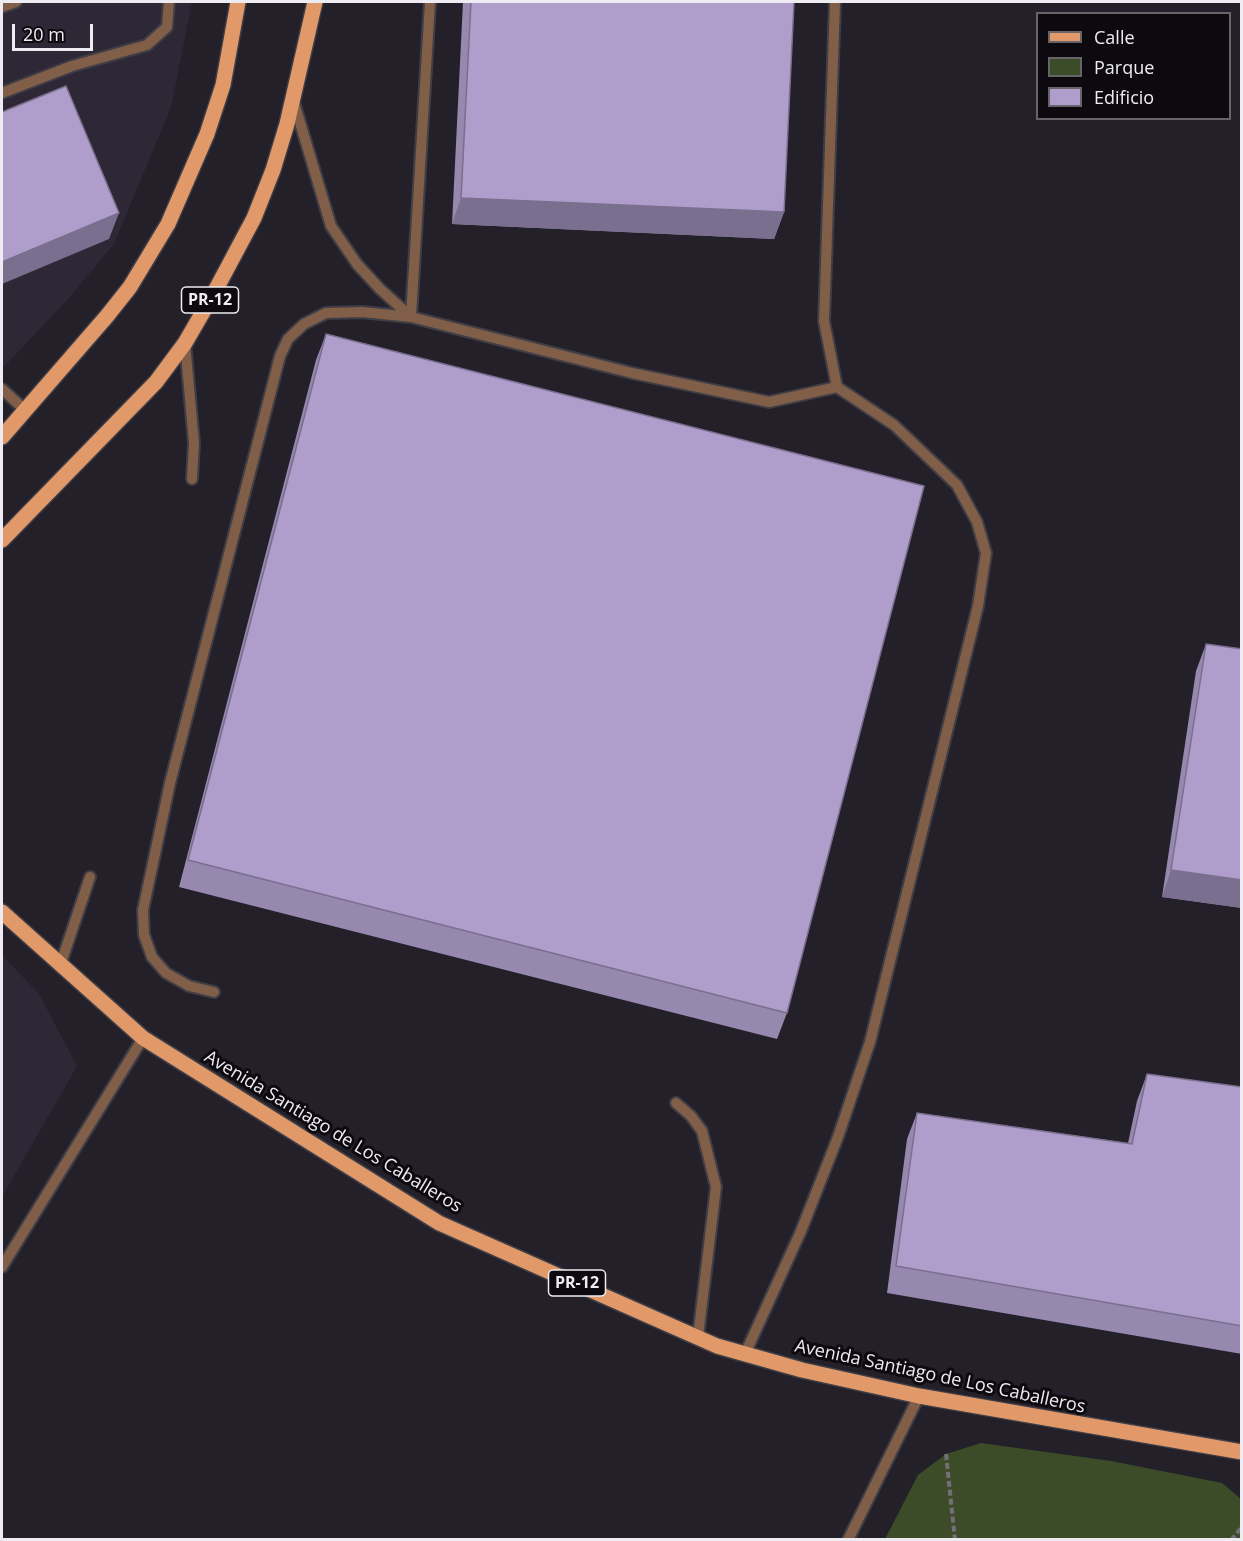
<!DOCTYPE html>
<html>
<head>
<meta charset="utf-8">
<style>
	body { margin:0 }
	#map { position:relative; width:1243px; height:1541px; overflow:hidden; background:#232029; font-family:"Open Sans",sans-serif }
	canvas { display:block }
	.frame { position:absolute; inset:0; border:3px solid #eeecf2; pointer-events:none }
	.legend { position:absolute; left:1036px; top:12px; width:195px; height:108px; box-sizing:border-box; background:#0c0a0e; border:2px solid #666469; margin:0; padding:8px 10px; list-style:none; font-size:18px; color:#eeecf2 }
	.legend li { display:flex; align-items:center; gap:12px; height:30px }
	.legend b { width:30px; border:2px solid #666469 }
	.scale { position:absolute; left:12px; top:24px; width:81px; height:27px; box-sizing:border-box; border:3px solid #eeecf2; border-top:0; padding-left:8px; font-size:18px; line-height:21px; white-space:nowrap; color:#eeecf2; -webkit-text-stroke:4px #0c0a0e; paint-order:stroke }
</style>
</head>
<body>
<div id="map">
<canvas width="1243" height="1541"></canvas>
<div class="frame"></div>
<ul class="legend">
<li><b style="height:8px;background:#e2996a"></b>Calle</li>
<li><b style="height:16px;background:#3d4c28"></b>Parque</li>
<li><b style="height:16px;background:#af9ecb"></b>Edificio</li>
</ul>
<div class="scale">20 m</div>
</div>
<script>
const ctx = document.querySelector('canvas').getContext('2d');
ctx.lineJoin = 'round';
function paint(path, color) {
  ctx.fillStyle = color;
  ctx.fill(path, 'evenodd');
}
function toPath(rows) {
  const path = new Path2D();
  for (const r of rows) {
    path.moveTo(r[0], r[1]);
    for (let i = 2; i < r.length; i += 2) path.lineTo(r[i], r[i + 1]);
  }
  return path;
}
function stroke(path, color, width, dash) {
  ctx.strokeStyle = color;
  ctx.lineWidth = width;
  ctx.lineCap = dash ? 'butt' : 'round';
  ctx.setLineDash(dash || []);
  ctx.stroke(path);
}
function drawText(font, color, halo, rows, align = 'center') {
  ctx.font = font + ' "Open Sans",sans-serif';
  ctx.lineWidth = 6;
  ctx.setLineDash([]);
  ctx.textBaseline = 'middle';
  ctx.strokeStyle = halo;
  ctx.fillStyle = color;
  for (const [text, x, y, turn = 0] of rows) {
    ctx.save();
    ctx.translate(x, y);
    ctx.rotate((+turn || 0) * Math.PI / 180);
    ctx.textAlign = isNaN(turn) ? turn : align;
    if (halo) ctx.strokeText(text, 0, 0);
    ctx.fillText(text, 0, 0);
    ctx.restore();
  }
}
paint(toPath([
	[2,2,192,2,171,107,114,244,67,300,2,369],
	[2,955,39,994,77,1066,2,1197]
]), '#2e2836');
paint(toPath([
	[981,1443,1111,1461,1222,1483,1241,1499,1241,1539,885,1539,918,1475,946,1454]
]), '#3d4c28');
const service = toPath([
	[2,7,16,2],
	[2,93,72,66,147,45,167,27,169,2],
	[293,99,331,226,357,264,380,289,411,317],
	[411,317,430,2],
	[185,343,194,443,192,479],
	[2,389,25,410],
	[61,963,90,877],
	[214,992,189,986,166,973,152,957,144,935,143,910,170,783,280,356,288,339,304,324,326,313,362,312,411,317,632,373,769,402,837,387],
	[676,1103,691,1116,702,1131,716,1187,698,1337],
	[2,1267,143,1038],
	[745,1354,801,1231,838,1137,870,1042,978,606,986,553,977,522,957,485,894,425,837,387,824,321,835,2],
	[848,1540,919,1396]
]);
const primary = toPath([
	[2,437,107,316,130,287,168,224,207,134,223,85,238,2],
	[2,540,156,382,185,343,214,293,254,218,273,170,287,124,315,2],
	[2,912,143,1038,439,1223,717,1346,802,1370,919,1396,1242,1452]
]);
stroke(service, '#3f3d45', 14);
stroke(primary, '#3f3d45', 18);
stroke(toPath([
	[946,1454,955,1540],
	[1231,1540,1242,1527]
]), '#726f77', 4, [6, 3]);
stroke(service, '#815e47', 10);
stroke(primary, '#e2996a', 15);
paint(toPath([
	[463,2,794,2,784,212,774,239,452,224],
	[326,334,787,1013,777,1039,179,887,316,360],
	[1206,644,1242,649,1242,908,1162,897,1196,671],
	[1147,1074,1242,1087,1242,1354,887,1293,907,1139,917,1113,1128,1143,1137,1101]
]), '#9688af');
paint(toPath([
	[461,198,784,212,774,239,452,224],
	[119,213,109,239,2,284,2,262],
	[1171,870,1242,880,1242,908,1162,897]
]), '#7a6f8e');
const building = toPath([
	[471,2,794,2,784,212,461,198,471,2],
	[66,86,119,213,2,262,2,112,66,86],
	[326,334,924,486,787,1013,188,860,326,334],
	[1206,644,1242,649,1242,880,1171,870,1206,644],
	[1147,1074,1242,1087,1242,1326,896,1266,917,1113,1132,1144,1147,1074]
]);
paint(building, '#af9ecb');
stroke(building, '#7a6f8e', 1.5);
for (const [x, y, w] of [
	[210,300,57],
	[577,1283,57]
]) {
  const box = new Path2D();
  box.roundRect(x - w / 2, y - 13, w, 26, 4.5);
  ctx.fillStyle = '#0c0a0e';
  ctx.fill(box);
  stroke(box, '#eeecf2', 1.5);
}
drawText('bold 16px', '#eeecf2', null, [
	["PR-12",210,300],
	["PR-12",577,1283]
]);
drawText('18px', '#eeecf2', '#0c0a0e', [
	["Avenida Santiago de Los Caballeros",333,1132,31],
	["Avenida Santiago de Los Caballeros",940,1377,12]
]);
</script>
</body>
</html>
